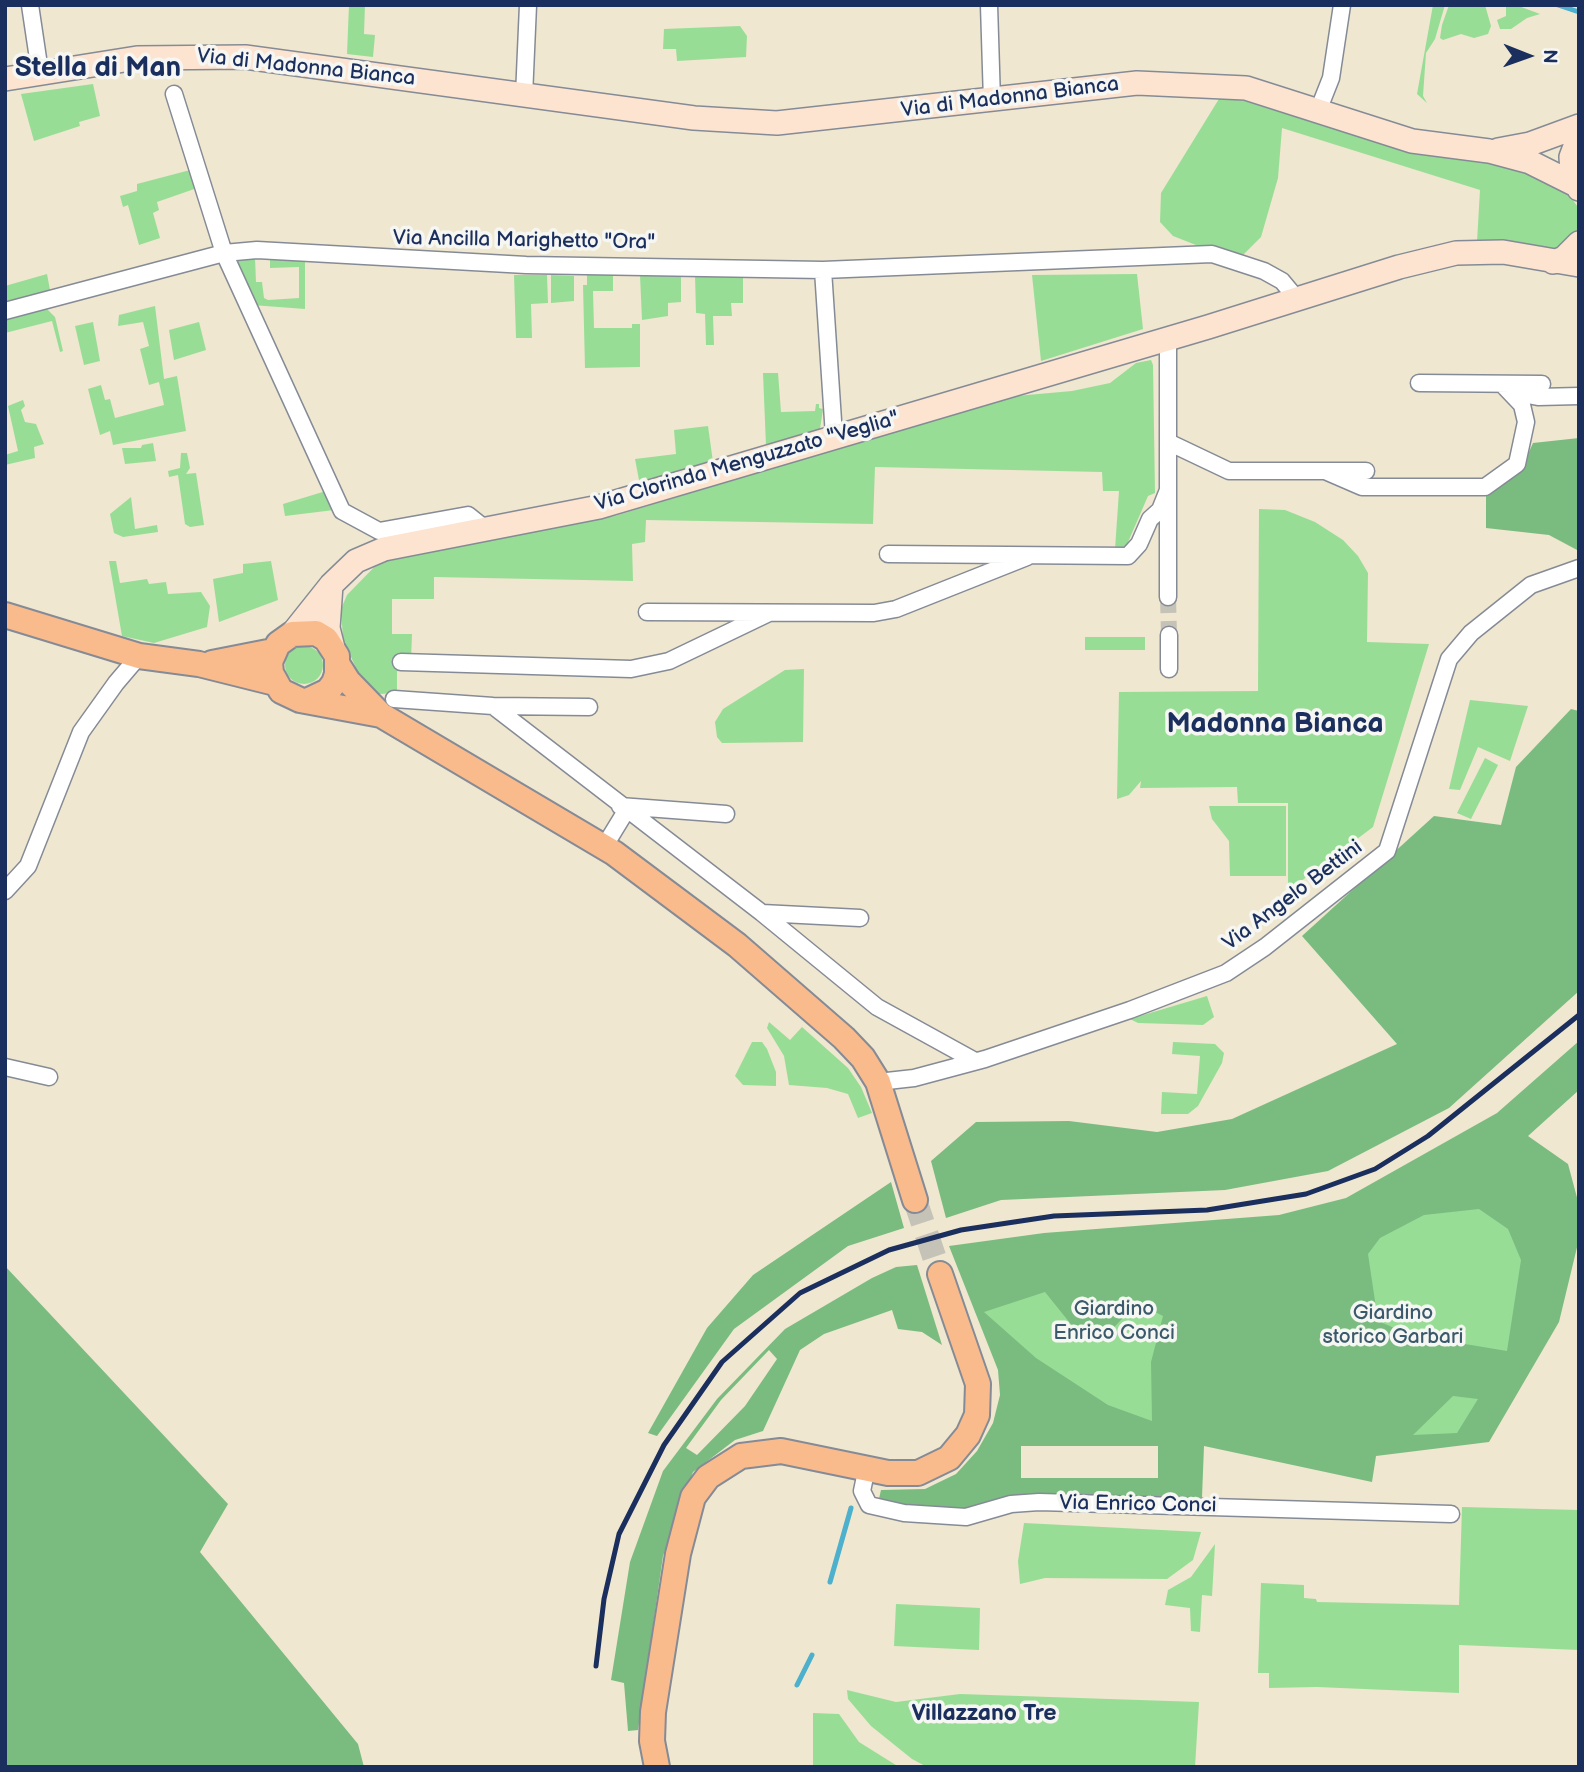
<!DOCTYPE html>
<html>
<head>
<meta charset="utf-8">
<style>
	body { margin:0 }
	#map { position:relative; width:1584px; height:1772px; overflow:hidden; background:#efe7cf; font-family:"Balsamiq Sans",sans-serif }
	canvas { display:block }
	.frame { position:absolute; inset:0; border:7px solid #1b2f5e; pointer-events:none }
	.north { position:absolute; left:1493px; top:21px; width:70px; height:70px; -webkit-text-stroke:5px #f6f6f2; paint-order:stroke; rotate:91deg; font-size:19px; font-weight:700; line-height:28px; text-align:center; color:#1b2f5e }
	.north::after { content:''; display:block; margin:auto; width:24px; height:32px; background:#1b2f5e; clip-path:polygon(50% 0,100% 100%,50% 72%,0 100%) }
</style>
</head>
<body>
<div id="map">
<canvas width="1584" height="1772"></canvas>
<div class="frame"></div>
<div class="north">N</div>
</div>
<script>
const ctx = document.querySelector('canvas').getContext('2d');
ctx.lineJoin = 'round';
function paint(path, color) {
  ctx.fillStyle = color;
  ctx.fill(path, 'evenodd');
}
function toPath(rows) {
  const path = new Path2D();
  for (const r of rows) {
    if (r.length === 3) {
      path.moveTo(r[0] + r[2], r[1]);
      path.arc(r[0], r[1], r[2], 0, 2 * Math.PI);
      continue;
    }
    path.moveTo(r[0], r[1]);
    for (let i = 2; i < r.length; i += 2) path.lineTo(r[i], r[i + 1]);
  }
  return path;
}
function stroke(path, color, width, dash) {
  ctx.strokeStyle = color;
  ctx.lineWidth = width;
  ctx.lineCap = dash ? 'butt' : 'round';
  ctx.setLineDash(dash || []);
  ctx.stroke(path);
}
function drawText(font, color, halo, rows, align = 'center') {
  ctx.font = font + ' "Balsamiq Sans",sans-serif';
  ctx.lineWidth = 7;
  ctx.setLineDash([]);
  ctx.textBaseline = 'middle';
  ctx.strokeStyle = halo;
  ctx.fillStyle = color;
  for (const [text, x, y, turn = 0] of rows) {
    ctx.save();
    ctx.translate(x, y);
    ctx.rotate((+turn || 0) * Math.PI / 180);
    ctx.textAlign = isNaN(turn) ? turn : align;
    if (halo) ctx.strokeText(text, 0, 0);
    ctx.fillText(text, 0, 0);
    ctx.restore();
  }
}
paint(toPath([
	[349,5,365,5,364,34,375,35,373,57,347,54],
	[1433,5,1445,5,1435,39,1426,53,1423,96,1427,103,1417,94],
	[1449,5,1485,5,1491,26,1488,34,1474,38,1461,34,1443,40,1440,38,1442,25],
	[1506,5,1516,5,1540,14,1527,18,1511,29,1500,29,1497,20,1506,16],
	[740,26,747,36,746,57,677,61,676,49,663,49,664,29],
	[93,84,100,116,79,122,80,126,34,141,21,94],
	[1222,94,1409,152,1510,165,1565,190,1578,207,1578,233,1560,251,1477,242,1480,190,1282,128,1278,178,1261,237,1242,256,1219,254,1173,236,1160,222,1161,193],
	[194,169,200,187,157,202,159,210,153,213,160,238,139,245,128,205,123,207,120,196,137,191,137,184],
	[234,258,255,258,256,282,262,282,264,298,268,300,299,298,299,267,270,268,270,259,305,261,305,309,252,305],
	[47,274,50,290,5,303,5,286],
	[1137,274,1143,329,1041,361,1032,275],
	[514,275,547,275,548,303,531,304,532,338,516,338],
	[551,275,574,276,574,301,551,303],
	[587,275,613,275,613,291,593,291,594,328,632,328,632,324,640,324,640,367,585,368,583,285,587,285],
	[640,275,681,275,681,302,668,303,668,316,642,320],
	[695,275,739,275,743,277,743,303,731,303,732,316,713,316,714,345,706,345,705,314,696,313],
	[43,305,55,317,63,351,60,352,52,321,5,333,5,316],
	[155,306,164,379,177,376,186,431,113,445,110,431,100,435,88,389,101,385,105,400,110,399,115,418,164,405,159,382,149,385,140,349,149,346,143,322,118,326,119,315],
	[93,322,100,361,84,365,75,326],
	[199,322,206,350,174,360,169,330],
	[1151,360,1153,365,1155,493,1148,496,1125,549,1115,549,1119,491,1103,491,1102,472,875,467,873,524,646,520,645,542,632,544,633,581,434,577,434,599,392,599,392,634,412,634,411,660,397,660,397,693,379,694,361,679,343,639,341,609,347,595,387,554,517,530,615,516,1005,397,1072,391,1110,383,1136,363],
	[763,373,778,373,781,412,815,411,816,404,819,404,819,408,823,409,820,429,766,446],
	[23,400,25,406,21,410,25,422,36,424,44,444,34,447,35,458,5,465,5,455,18,451,8,406],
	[708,426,713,462,648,482,646,477,639,480,635,459,676,454,674,430],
	[153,443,156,461,125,464,122,448,141,448,142,445],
	[181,453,187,453,190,468,186,474,196,473,204,525,190,527,185,524,178,475,169,477,168,471,180,468],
	[326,491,334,510,285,516,283,504],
	[131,497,135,529,157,525,158,532,123,537,114,533,110,514],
	[1259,509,1285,510,1315,522,1343,540,1358,556,1368,573,1367,642,1429,644,1373,827,1288,891,1288,803,1238,803,1237,787,1140,788,1141,781,1129,795,1117,799,1119,692,1258,691],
	[109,561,116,561,120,583,147,579,149,584,166,582,168,594,201,592,210,606,207,627,154,643,122,636],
	[271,561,278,600,219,622,213,579,243,573,243,564],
	[1085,637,1145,637,1145,650,1085,650],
	[304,665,19],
	[804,669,803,742,722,743,717,737,715,722,723,709,785,670],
	[1470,700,1528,706,1510,761,1478,747,1460,790,1449,789],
	[1485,758,1498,765,1471,819,1457,813],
	[1209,806,1286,806,1286,876,1230,876,1229,841,1212,819],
	[1207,996,1214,1017,1203,1025,1138,1023,1130,1019],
	[769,1022,790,1040,802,1027,848,1068,861,1087,872,1113,858,1118,848,1094,827,1088,789,1085,784,1056,767,1028],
	[752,1042,762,1042,767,1049,776,1072,776,1086,743,1085,735,1076],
	[1173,1042,1215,1044,1224,1053,1222,1063,1198,1106,1188,1114,1161,1114,1162,1092,1197,1094,1200,1056,1172,1054],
	[1496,1136,1544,1322,1459,1436,1393,1445,1325,1228],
	[1202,1238,1175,1438,1117,1415,1028,1359,975,1312],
	[1462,1507,1579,1510,1579,1650,1459,1645,1459,1693,1317,1687,1269,1688,1269,1673,1258,1673,1261,1583,1304,1585,1304,1598,1316,1599,1317,1602,1459,1605],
	[1024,1523,1201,1532,1193,1560,1167,1579,1045,1578,1020,1584,1018,1561],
	[1215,1544,1212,1596,1202,1595,1200,1632,1191,1631,1190,1608,1165,1605,1168,1590,1191,1577],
	[896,1604,980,1608,979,1650,894,1646],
	[847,1690,896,1702,960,1694,1199,1702,1195,1767,927,1767,912,1759,871,1726,848,1699],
	[813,1713,839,1714,859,1742,899,1767,813,1767]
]), '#98dd96');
paint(toPath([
	[1579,438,1579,551,1549,535,1486,528,1486,492,1523,465,1533,443],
	[1571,709,1579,711,1579,991,1449,1108,1328,1171,1225,1190,1001,1200,946,1218,931,1161,976,1122,1069,1121,1157,1132,1232,1119,1397,1044,1302,936,1434,816,1501,825,1516,767],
	[1579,1041,1579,1090,1528,1136,1568,1164,1579,1205,1579,1239,1559,1322,1489,1442,1376,1456,1372,1482,1204,1446,1202,1497,1018,1497,971,1510,878,1503,881,1490,925,1489,956,1474,977,1451,993,1423,1000,1395,998,1370,949,1246,1044,1233,1279,1215,1346,1198,1497,1113],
	[1479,1209,1508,1229,1521,1260,1507,1351,1411,1335,1378,1321,1368,1254,1380,1238,1424,1215],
	[1045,1292,1074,1328,1102,1340,1137,1303,1163,1316,1151,1362,1152,1421,1108,1405,1036,1358,984,1312],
	[1453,1396,1478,1399,1457,1433,1413,1435],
	[1158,1446,1158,1478,1021,1478,1021,1446],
	[891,1182,904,1228,848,1246,734,1329,657,1436,648,1433,707,1328,753,1275],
	[917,1265,942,1345,922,1332,898,1329,892,1310,824,1334,800,1350,763,1431,735,1440,693,1472,663,1556,638,1730,628,1731,624,1683,611,1680,630,1562,663,1471,717,1399,785,1329,872,1278,896,1267],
	[769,1350,777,1359,745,1406,697,1455,686,1448,721,1400],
	[5,1266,228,1504,200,1552,358,1744,364,1767,5,1767]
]), '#7abc7f');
stroke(toPath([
	[1558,5,1579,12],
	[830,1582,851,1508],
	[797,1685,812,1655]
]), '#4db0cc', 5);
stroke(toPath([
	[1168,597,1169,635]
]), '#c5c2b8', 16, [16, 8]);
stroke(toPath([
	[915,1200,940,1274]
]), '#c5c2b8', 24, [24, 12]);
const minor = toPath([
	[30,5,40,72],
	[989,5,992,101],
	[174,94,224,253,342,511,379,531,468,515,488,531],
	[524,96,528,5],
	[1318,111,1331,78,1342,5],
	[823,270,834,436],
	[5,311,224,253,257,250,526,265,823,270,1212,254,1264,271,1282,281,1297,299],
	[1168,339,1168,597],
	[1419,383,1542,384],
	[1512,392,1538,397,1579,396],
	[1168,442,1229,471,1366,471],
	[1325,471,1362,487,1485,487,1517,464,1526,422,1522,405,1502,384],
	[888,554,1128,556,1139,544,1150,519,1160,510,1168,490],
	[647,612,874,613,896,609,1027,557],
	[401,662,631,669,669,661,769,613],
	[1169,669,1169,635],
	[394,699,493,706,589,707],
	[493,706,762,913,877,1007,975,1061],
	[620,806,726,814],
	[604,847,626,811],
	[5,891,28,866,81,732,116,683,139,656],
	[762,913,860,918],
	[5,1067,49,1077],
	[878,1082,914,1078,985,1059,1130,1010,1226,973,1265,947,1387,851,1449,659,1471,633,1531,585,1579,568],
	[867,1467,862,1491,869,1505,904,1513,966,1517,1011,1504,1039,1502,1451,1514]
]);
const secondary = toPath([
	[5,79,137,58,245,57,694,118,777,123,1137,83,1246,88,1412,141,1489,151,1530,162,1576,185],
	[1579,136,1571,157,1572,172,1579,189],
	[1498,150,1530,144,1579,126],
	[1553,262,1564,258,1579,243],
	[331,585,328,628,333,648],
	[292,634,331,585,356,561,384,549,599,507,1208,327,1399,267,1456,253,1503,252,1579,265]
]);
const primary = toPath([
	[5,615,139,656,199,664,275,683],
	[212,663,273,651],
	[338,665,348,681,381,715,614,853,737,945,844,1038,863,1058,878,1082,915,1200],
	[311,699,328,691,334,683,337,674,337,656,326,639,316,633,292,634,278,644,270,662,271,673,281,691,300,700,381,715],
	[657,1767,652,1741,653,1712,678,1554,693,1497,708,1477,741,1456,781,1451,888,1473,918,1473,949,1458,968,1435,977,1415,978,1384,940,1274]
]);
stroke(minor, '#858b96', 19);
stroke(secondary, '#858b96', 26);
stroke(primary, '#858b96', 28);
stroke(minor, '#fff', 16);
stroke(secondary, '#fde4d1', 23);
stroke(primary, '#fabb8c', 24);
stroke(toPath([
	[596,1666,604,1599,619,1534,664,1445,722,1362,800,1293,889,1250,961,1230,1054,1216,1207,1210,1306,1194,1375,1169,1428,1136,1579,1015]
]), '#1b2f5e', 5);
drawText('21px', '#1b2f5e', '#f6f6f2', [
	["Via di Madonna Bianca",306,68,6],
	["Via di Madonna Bianca",1010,98,-7],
	["Via Ancilla Marighetto \"Ora\"",524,241,1],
	["Via Clorinda Menguzzato \"Veglia\"",747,462,-16],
	["Via Angelo Bettini",1293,896,-37],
	["Via Enrico Conci",1138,1505,1]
]);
drawText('21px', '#3a5a6c', '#f6f6f2', [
	["Giardino",1114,1310],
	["Enrico Conci",1114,1334],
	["Giardino",1393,1314],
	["storico Garbari",1393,1338]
]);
drawText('bold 23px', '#1b2f5e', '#f6f6f2', [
	["Villazzano Tre",984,1714]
]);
drawText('bold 28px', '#1b2f5e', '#f6f6f2', [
	["Stella di Man",98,69],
	["Madonna Bianca",1275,725]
]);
</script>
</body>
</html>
